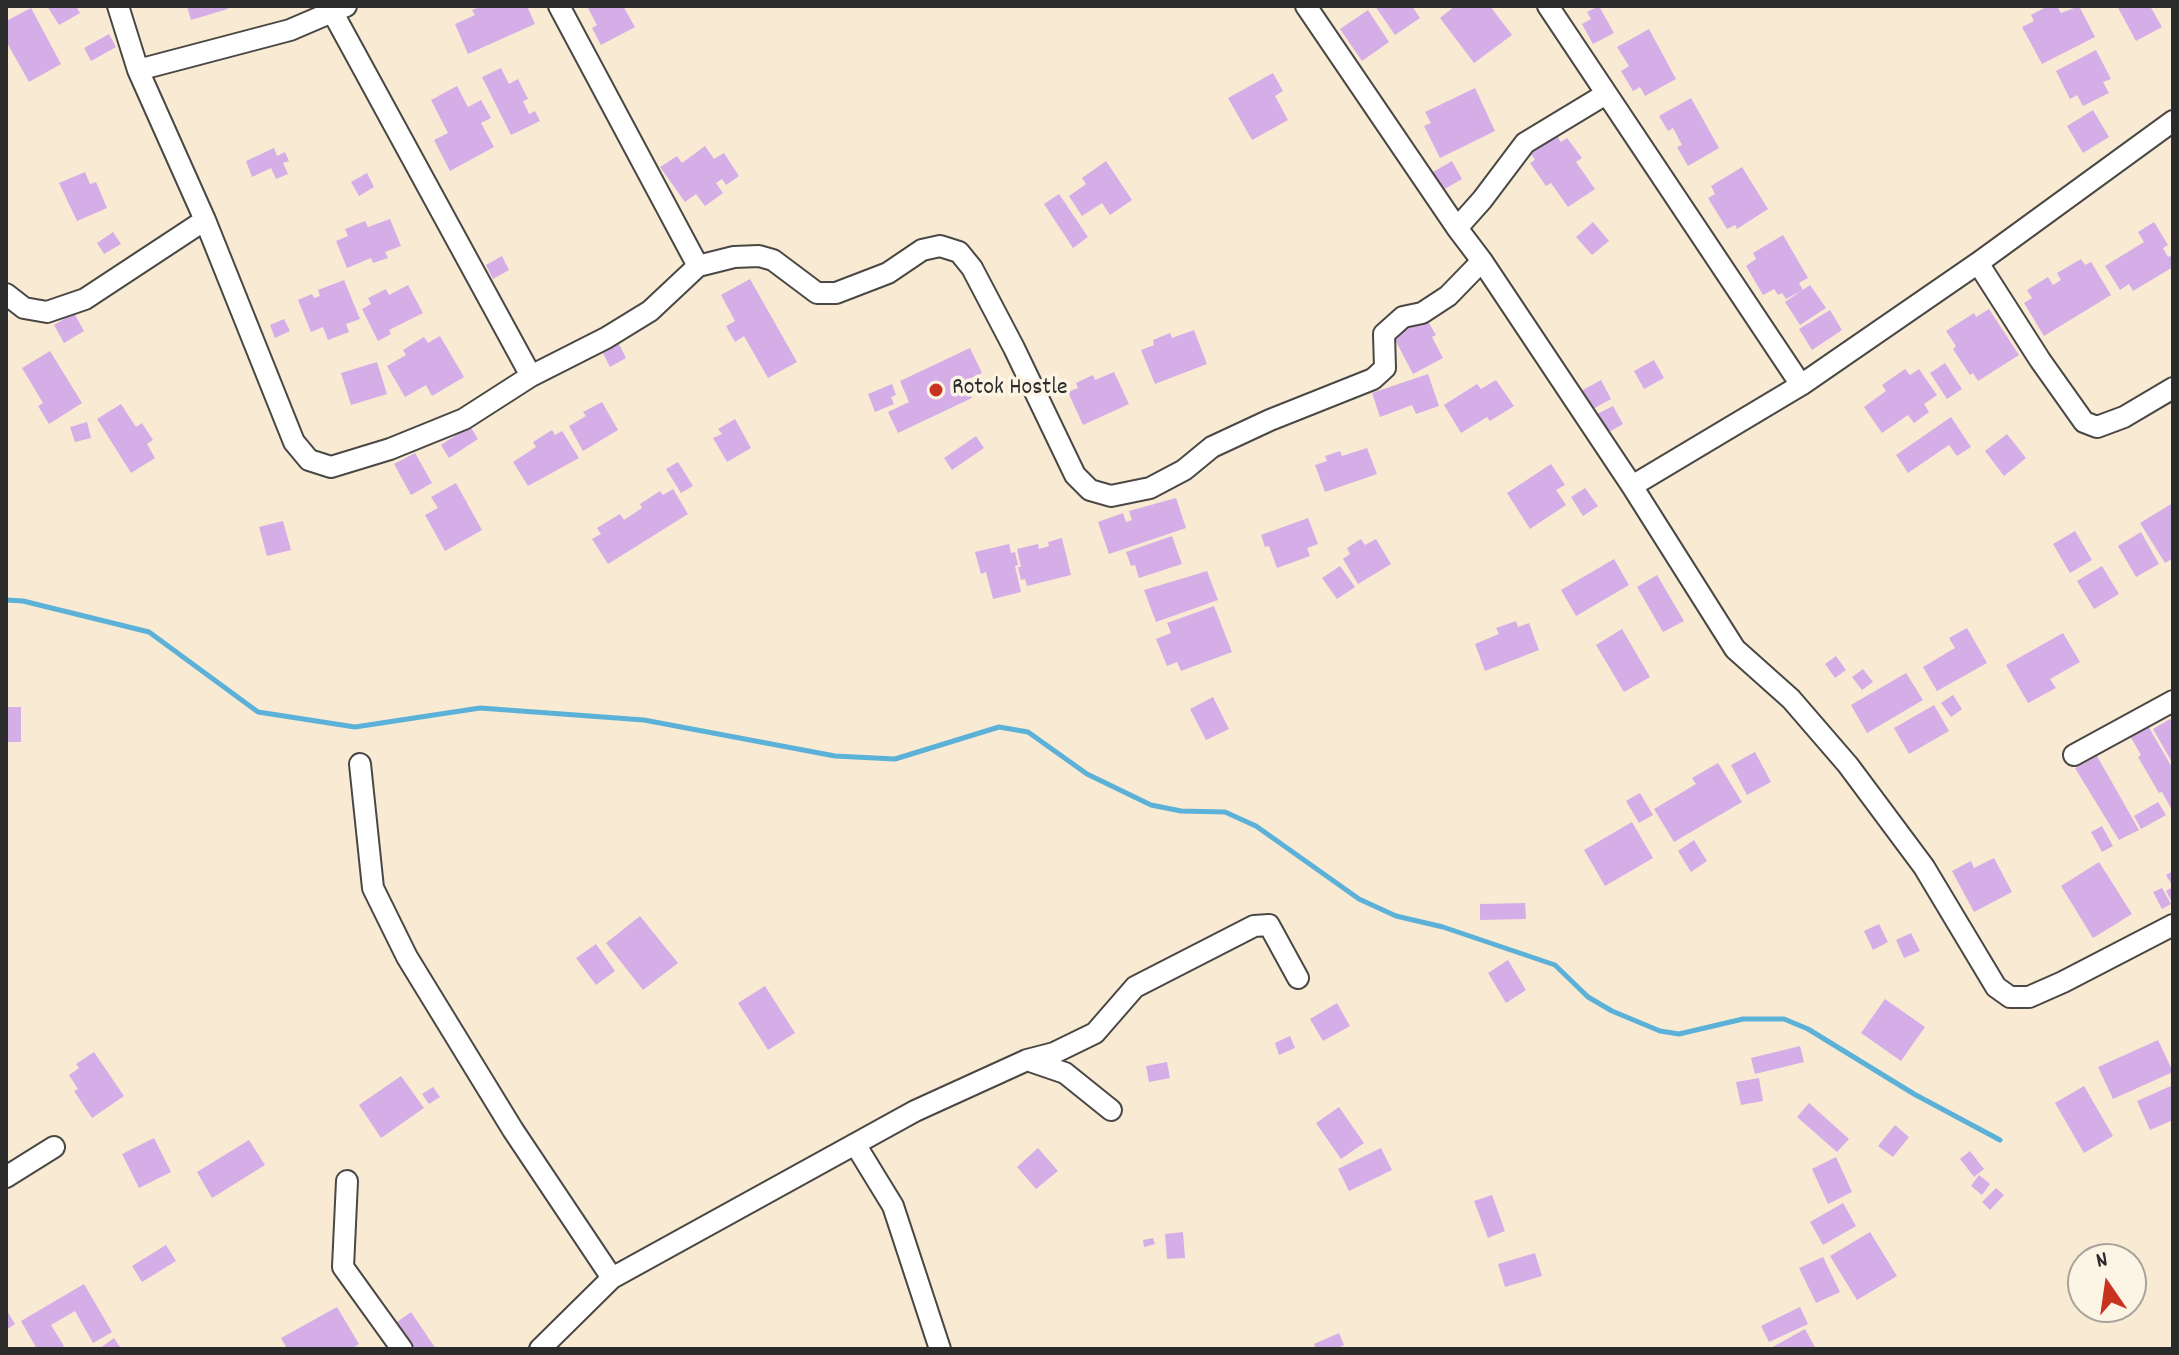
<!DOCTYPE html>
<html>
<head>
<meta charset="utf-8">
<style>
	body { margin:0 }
	#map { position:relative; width:2179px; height:1355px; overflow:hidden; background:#f8ead3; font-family:Dekko,sans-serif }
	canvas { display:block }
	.frame { position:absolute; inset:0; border:8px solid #2b2b2b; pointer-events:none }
	.north { position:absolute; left:2067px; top:1243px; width:80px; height:80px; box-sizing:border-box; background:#fcf5e5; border:2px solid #a8a49b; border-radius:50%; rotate:347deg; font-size:22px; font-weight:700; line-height:32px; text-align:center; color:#2b2b2b }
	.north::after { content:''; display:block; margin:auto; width:28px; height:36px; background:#c8321e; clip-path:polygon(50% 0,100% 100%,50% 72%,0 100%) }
</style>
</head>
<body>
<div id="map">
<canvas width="2179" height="1355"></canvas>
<div class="frame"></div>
<div class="north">N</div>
</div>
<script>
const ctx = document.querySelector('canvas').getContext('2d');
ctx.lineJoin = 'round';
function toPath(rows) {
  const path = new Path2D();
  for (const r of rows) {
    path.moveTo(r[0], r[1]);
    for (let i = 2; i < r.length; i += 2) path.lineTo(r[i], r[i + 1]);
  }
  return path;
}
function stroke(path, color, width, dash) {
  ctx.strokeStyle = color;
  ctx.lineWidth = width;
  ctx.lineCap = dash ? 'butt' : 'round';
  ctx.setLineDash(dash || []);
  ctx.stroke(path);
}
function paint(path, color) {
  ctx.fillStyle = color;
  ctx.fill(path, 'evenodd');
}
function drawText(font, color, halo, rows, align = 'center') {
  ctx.font = font + ' Dekko,sans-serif';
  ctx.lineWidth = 7;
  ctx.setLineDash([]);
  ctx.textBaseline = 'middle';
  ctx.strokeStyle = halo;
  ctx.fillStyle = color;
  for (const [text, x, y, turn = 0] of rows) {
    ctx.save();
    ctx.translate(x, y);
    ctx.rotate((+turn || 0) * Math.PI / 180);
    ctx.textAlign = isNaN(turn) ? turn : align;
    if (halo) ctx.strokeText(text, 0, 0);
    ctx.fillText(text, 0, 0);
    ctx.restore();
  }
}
stroke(toPath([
	[6,600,23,601,149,632,258,712,355,727,480,708,644,720,835,756,895,759,999,727,1028,732,1087,774,1151,805,1181,811,1225,812,1256,826,1359,899,1396,916,1443,927,1555,965,1588,997,1612,1011,1660,1031,1679,1034,1743,1019,1784,1019,1808,1029,1914,1094,2000,1140]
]), '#5cb1d8', 5);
paint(toPath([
	[47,6,76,6,80,13,59,25],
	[187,6,227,6,228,9,191,20],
	[482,6,527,6,535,24,468,54,455,24,475,15,472,10],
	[592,6,623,6,635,27,601,45,592,28,597,25,588,8],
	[1375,6,1412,6,1420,18,1395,35],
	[1455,6,1490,6,1512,35,1474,63,1440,18],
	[1599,6,1614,33,1593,44,1582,24,1591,19,1587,12],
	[2048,6,2057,6,2061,13,2079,6,2095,37,2042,64,2022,27,2034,21,2031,15],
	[2117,6,2150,6,2162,27,2136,41],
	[31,8,61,64,29,82,6,41,6,21],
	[1368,10,1389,42,1362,61,1340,29],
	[1649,29,1676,79,1645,96,1640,87,1633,91,1621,71,1629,66,1617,47],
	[109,34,116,47,91,61,84,48],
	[2096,50,2111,79,2103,82,2109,93,2083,106,2077,95,2070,99,2056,71],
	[501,68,509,84,518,79,528,99,523,101,529,114,535,111,540,121,511,135,482,77],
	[1273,73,1283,91,1275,96,1288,120,1252,140,1228,98],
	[457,86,468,107,481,100,491,118,481,123,494,147,450,171,434,140,448,133,431,100],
	[1475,88,1495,131,1440,158,1424,126,1431,123,1425,112],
	[1691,98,1719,148,1688,166,1677,147,1682,145,1673,128,1668,131,1659,116],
	[2093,110,2109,137,2083,153,2067,126],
	[1555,133,1561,142,1567,138,1582,158,1576,162,1595,189,1568,207,1551,183,1546,186,1530,163,1535,160,1529,151],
	[705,146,714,159,724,153,739,176,726,185,722,179,716,183,723,193,705,206,696,194,685,202,660,167,677,156,682,163],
	[274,148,277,156,285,152,289,161,283,163,288,174,276,179,271,168,252,177,246,161],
	[1106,161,1132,200,1110,215,1102,203,1082,216,1069,196,1086,184,1082,178],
	[1452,161,1462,179,1443,190,1433,172],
	[1742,167,1768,209,1737,229,1735,225,1727,229,1708,198,1715,194,1711,186],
	[85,172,90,184,96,182,107,208,77,221,59,183],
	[367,173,374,187,359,196,351,182],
	[1059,194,1088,237,1073,248,1044,204],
	[390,219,401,246,385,252,388,258,373,263,371,258,347,268,336,241,348,236,345,229,365,221,368,227],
	[1593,222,1609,241,1592,255,1576,237],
	[2154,222,2168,245,2163,248,2168,257,2173,254,2173,267,2133,291,2129,284,2120,290,2105,266,2144,242,2138,232],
	[113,232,121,244,104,254,97,243],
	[1783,235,1808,278,1799,283,1803,290,1786,299,1782,293,1778,295,1774,289,1763,295,1746,266,1756,259,1753,253],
	[502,256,509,270,493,279,486,265],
	[2081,259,2085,265,2091,262,2111,295,2044,336,2024,303,2032,298,2027,290,2048,277,2053,285,2061,280,2057,273],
	[750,279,797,362,768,378,744,336,735,342,726,326,735,321,721,295],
	[344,280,360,319,346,324,349,332,328,340,323,327,311,332,298,300,312,294,314,298,320,296,318,290],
	[408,285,423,313,389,330,391,334,378,341,362,309,371,304,368,298,386,289,389,295],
	[1810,285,1826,308,1800,325,1785,302],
	[1989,309,2019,355,1978,381,1973,373,1970,375,1953,349,1956,346,1946,331,1974,313,1976,317],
	[1830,310,1842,330,1812,350,1799,329],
	[74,313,84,331,64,343,54,325],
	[1426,318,1436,335,1432,337,1443,358,1413,374,1393,336],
	[284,319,290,331,275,338,270,325],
	[1194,330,1207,364,1155,384,1141,350,1154,345,1153,340,1170,333,1172,338],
	[440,336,464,377,432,396,426,385,405,397,387,366,406,355,403,350,424,337,428,343],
	[619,344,626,358,610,367,603,353],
	[970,348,982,373,964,381,972,398,898,433,888,412,909,402,900,381],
	[50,351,82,403,49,424,38,406,43,403,22,368],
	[1654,360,1664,378,1644,389,1634,371],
	[377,362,387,394,351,405,341,373],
	[1945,363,1962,389,1947,399,1930,373],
	[1905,369,1910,375,1919,369,1937,395,1924,404,1929,412,1914,423,1908,415,1882,433,1864,407,1886,391,1882,385],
	[1114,372,1129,404,1083,425,1068,392,1078,388,1076,383,1093,375,1095,380],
	[1428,374,1439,406,1416,414,1412,405,1380,417,1372,393],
	[1496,380,1514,406,1490,421,1487,417,1461,433,1444,405,1477,384,1481,389],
	[1601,380,1611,399,1591,410,1581,391],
	[892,384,896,395,891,397,894,404,875,412,868,394],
	[602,402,618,430,583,451,569,426,586,416,583,412],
	[121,404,136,427,142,423,153,440,147,444,155,458,131,473,97,419],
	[1613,406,1623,424,1604,435,1593,416],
	[1951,417,1971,447,1957,456,1949,445,1908,473,1896,455],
	[735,419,751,448,727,462,713,438,722,434,718,429],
	[87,422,91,438,75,442,70,427],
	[470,426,478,439,449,458,441,445],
	[552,430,555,435,562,431,579,458,528,486,513,462,536,447,533,442],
	[2007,434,2026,458,2004,476,1985,451],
	[976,436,984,448,952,470,944,458],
	[1367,448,1377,474,1325,492,1315,465,1327,461,1325,456,1340,451,1342,456],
	[415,453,432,483,411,495,394,464],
	[678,462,693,486,681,493,666,469],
	[1551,464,1565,485,1556,490,1566,505,1530,529,1507,493],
	[456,483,482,530,445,551,425,515,438,508,431,497],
	[1585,488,1598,506,1583,516,1571,497],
	[673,489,688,514,608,564,592,539,601,534,597,528,620,514,624,520,642,508,640,504,660,491,663,495],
	[1176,498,1186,528,1109,554,1098,522,1123,513,1126,522,1132,520,1129,511],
	[2171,504,2173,558,2165,563,2140,523],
	[1308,518,1318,544,1307,548,1310,556,1277,568,1269,546,1265,547,1261,535],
	[283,521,291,550,267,556,259,527],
	[2075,531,2092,560,2070,573,2053,544],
	[2141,532,2159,564,2136,577,2118,546],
	[1172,536,1182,564,1139,578,1135,565,1131,566,1126,552],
	[1062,538,1071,575,1027,586,1025,579,1021,580,1018,567,1021,567,1017,549,1038,544,1039,549,1049,546,1048,542],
	[1361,539,1365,545,1376,539,1391,564,1358,584,1343,559,1350,554,1347,548],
	[1009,544,1011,553,1015,552,1018,565,1015,566,1021,592,993,599,986,572,981,574,975,552],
	[1614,559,1629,585,1576,616,1561,590],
	[1340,566,1355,587,1337,599,1322,578],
	[2102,566,2119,594,2094,609,2077,581],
	[1207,571,1218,600,1156,622,1144,590],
	[1657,575,1684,621,1663,632,1637,587],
	[1214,606,1232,652,1181,671,1177,662,1167,666,1156,639,1171,633,1167,623],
	[1516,621,1518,627,1529,623,1539,650,1485,671,1475,644,1499,634,1496,628],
	[1967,628,1987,663,1937,691,1923,667,1955,648,1949,638],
	[1622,629,1650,677,1624,692,1596,645],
	[2063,633,2080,662,2050,679,2056,688,2028,703,2006,665],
	[1836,656,1846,670,1835,678,1825,664],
	[1863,669,1873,682,1862,690,1852,677],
	[1906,673,1923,700,1867,733,1851,705],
	[1953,695,1962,709,1951,717,1941,703],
	[1213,697,1229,729,1206,740,1190,709],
	[1934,705,1949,731,1909,754,1894,728],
	[6,707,21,707,21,742,6,742],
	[2170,719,2173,725,2173,764,2153,729],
	[2148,726,2173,769,2173,812,2162,792,2159,793,2138,757,2141,755,2130,736],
	[1755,752,1771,782,1747,795,1731,765],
	[2097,756,2139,830,2119,840,2075,768],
	[1718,763,1742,802,1674,842,1654,809,1696,784,1692,778],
	[1640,793,1653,815,1639,823,1626,801],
	[2158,802,2166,815,2141,829,2134,816],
	[1632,822,1653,858,1605,886,1584,850],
	[2102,826,2113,846,2102,852,2091,832],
	[1694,840,1707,861,1691,872,1678,851],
	[1994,858,2012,892,1974,912,1952,871,1971,861,1974,868],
	[2099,862,2132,914,2093,938,2061,886],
	[2173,871,2173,904,2166,891,2173,887,2166,875],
	[2162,888,2171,904,2162,909,2153,892],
	[1525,903,1526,919,1480,920,1480,904],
	[640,916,678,963,643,990,606,943],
	[1879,924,1888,942,1873,950,1864,931],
	[1911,933,1920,951,1904,958,1896,940],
	[596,944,615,971,596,985,576,958],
	[1508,960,1526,990,1506,1003,1488,973],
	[765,986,795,1033,768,1050,738,1003],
	[1885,999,1925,1027,1901,1061,1861,1033],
	[1337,1003,1350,1026,1323,1041,1310,1019],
	[1290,1036,1295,1048,1279,1055,1275,1043],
	[2158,1040,2173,1072,2113,1099,2098,1067],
	[1800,1046,1804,1062,1755,1074,1751,1058],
	[94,1052,124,1096,92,1118,74,1091,78,1089,69,1075,79,1068,76,1064],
	[1167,1062,1170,1078,1149,1082,1146,1066],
	[401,1076,424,1108,381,1138,359,1105],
	[1759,1078,1763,1101,1741,1105,1736,1082],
	[2173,1085,2173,1120,2150,1130,2137,1101],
	[2084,1086,2113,1136,2084,1153,2055,1103],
	[433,1087,440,1097,429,1104,422,1094],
	[1809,1103,1849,1139,1837,1152,1797,1117],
	[1339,1107,1364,1143,1341,1159,1316,1123],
	[1895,1125,1909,1137,1893,1157,1878,1146],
	[154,1138,171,1172,139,1188,122,1154],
	[249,1140,265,1165,212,1198,197,1172],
	[1038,1148,1058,1171,1036,1189,1017,1167],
	[1381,1148,1392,1170,1349,1191,1338,1169],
	[1970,1151,1984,1169,1974,1177,1960,1159],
	[1836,1157,1852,1192,1828,1204,1812,1169],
	[1979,1175,1990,1184,1982,1195,1971,1186],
	[1996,1188,2004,1195,1990,1210,1982,1202],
	[1492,1195,1505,1231,1488,1238,1474,1201],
	[1843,1203,1856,1226,1823,1245,1810,1222],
	[1183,1232,1185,1258,1167,1259,1165,1234],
	[1870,1232,1897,1276,1857,1300,1830,1256],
	[1153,1238,1155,1244,1144,1247,1143,1240],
	[166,1245,176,1261,142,1282,132,1266],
	[1535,1253,1542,1276,1505,1287,1498,1264],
	[1823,1257,1840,1292,1816,1303,1799,1268],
	[84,1284,112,1332,93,1343,75,1311,51,1325,64,1346,59,1349,37,1349,21,1321],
	[337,1307,359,1344,351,1349,287,1349,281,1338],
	[1800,1307,1808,1324,1769,1342,1761,1326],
	[6,1309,15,1324,6,1330],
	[411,1312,436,1349,410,1349,393,1325],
	[1805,1329,1816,1349,1769,1349],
	[1339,1333,1344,1345,1336,1349,1316,1349,1314,1344],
	[114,1338,120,1347,99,1349]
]), '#d6aee7');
const minor = toPath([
	[118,6,138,70,290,30,346,6],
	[559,6,698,266],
	[1306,6,1457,228,1482,261,1632,486,1735,649,1791,699,1848,765,1924,867,1996,987,2010,997,2029,997,2063,982,2173,925],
	[1548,6,1801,385],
	[333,13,531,376],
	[205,220,294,442,309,460,331,467,390,449,464,419,531,376,606,338,650,311,698,266,734,257,759,256,773,260,817,293,836,293,888,273,922,250,940,246,959,252,972,268,1014,348,1075,475,1090,490,1111,496,1150,488,1184,470,1212,447,1270,420,1373,379,1385,368,1384,334,1403,317,1422,313,1448,296,1482,261],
	[1457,228,1482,200,1525,143,1606,94],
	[1978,263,2040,360,2084,422,2097,427,2124,417,2173,388],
	[6,294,24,308,47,312,85,299,205,220,138,70],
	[1632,486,1801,385,1978,263,2173,121],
	[2074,755,2173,701],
	[360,764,373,888,407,957,513,1130,612,1278],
	[1027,1060,1065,1073,1111,1110],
	[855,1144,893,1206,940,1349],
	[6,1177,54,1147],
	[347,1181,343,1267,402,1349],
	[540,1349,612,1278,915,1111,1027,1060,1054,1053,1095,1033,1135,987,1254,926,1269,925,1298,978]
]);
stroke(minor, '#4a4844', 24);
stroke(minor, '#fff', 20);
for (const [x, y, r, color] of [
	[936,390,8,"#c8321e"]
]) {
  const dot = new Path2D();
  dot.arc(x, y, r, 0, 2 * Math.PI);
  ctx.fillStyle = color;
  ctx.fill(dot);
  stroke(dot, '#fcf5e5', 3);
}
drawText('24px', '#2b2b2b', '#fcf5e5', [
	["Rotok Hostle",952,390]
], 'left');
</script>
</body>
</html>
